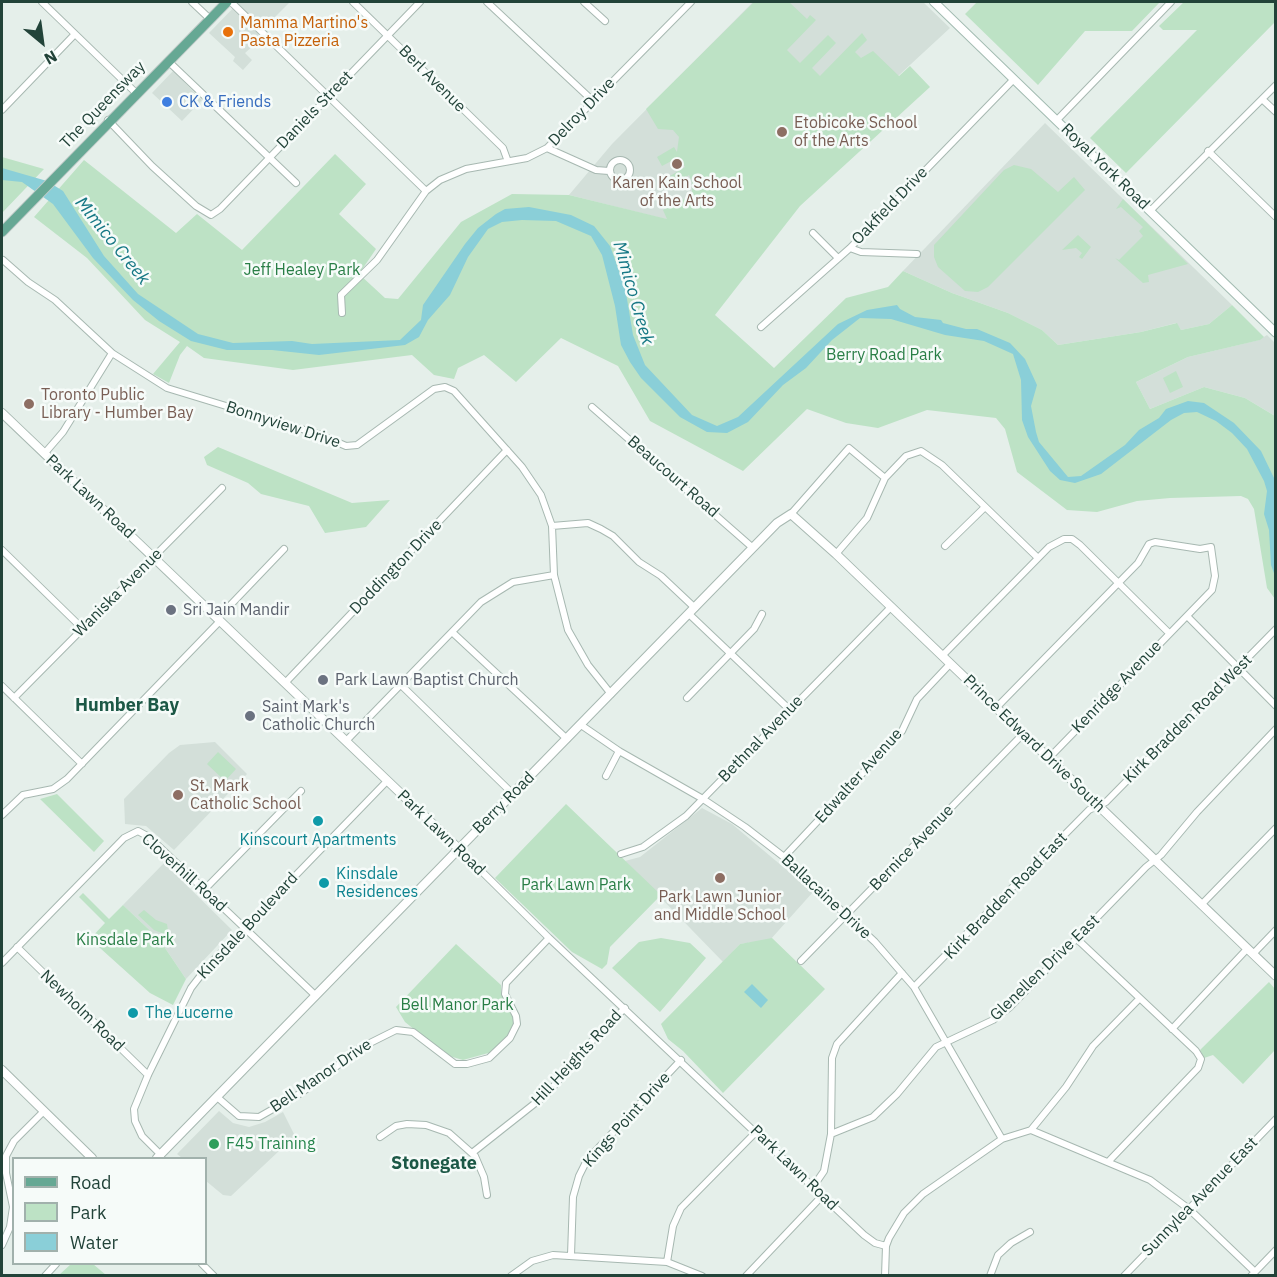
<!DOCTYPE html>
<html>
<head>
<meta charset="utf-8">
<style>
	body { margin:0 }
	#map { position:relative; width:1277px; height:1277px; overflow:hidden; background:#e5efea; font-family:"IBM Plex Sans",sans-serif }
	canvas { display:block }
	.frame { position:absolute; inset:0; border:3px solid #224339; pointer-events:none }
	.legend { position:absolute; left:12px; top:1157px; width:195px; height:108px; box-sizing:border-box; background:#f6fbf9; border:2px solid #a1b1ac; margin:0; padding:8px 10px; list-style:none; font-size:18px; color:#224339 }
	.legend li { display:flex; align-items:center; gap:12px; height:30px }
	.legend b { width:30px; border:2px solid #a1b1ac }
	.north { position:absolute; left:12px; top:12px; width:60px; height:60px; -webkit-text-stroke:4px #f6fbf9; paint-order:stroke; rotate:151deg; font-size:16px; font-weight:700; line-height:24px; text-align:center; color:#224339 }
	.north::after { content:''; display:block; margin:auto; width:21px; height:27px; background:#224339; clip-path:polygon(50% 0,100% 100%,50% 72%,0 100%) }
</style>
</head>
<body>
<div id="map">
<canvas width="1277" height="1277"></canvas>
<div class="frame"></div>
<ul class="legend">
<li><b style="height:8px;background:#66a894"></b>Road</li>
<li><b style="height:16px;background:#bde2c5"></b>Park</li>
<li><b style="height:16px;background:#8acfd8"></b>Water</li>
</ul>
<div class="north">N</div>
</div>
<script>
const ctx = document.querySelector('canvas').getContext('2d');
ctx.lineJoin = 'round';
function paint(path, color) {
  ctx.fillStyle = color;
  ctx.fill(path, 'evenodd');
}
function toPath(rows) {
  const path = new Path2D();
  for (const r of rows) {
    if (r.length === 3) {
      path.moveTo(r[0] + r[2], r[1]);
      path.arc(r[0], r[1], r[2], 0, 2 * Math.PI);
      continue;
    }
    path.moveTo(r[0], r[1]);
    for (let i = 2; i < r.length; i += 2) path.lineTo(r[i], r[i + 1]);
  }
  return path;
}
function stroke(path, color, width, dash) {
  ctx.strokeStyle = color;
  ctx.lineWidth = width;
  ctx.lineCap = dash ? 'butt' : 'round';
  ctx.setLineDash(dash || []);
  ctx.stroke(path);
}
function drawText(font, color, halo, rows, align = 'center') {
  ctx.font = font + ' "IBM Plex Sans",sans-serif';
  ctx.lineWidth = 5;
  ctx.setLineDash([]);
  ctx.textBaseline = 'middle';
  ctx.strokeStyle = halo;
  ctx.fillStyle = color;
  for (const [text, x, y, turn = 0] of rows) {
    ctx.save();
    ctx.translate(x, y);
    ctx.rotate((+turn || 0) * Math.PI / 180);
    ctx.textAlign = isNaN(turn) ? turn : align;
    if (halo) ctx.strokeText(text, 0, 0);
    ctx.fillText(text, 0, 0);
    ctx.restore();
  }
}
paint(toPath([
	[239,2,290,2,258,34,262,38,245,53,252,60,243,70,233,61,235,57,209,33],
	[753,2,923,2,950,28,781,184,681,223,569,195,612,144],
	[173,71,202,100,182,121,152,93],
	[1045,123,1232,305,1209,324,1181,330,1176,323,1141,332,1058,345,1042,330,1008,313,952,293,903,271],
	[1267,335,1275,343,1275,416,1245,398,1204,387,1150,409,1136,382,1188,357,1259,340],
	[215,742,247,774,174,850,146,826,125,824,124,799,169,753,180,745],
	[702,808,732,824,813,892,770,940,740,944,723,962,625,861,640,857],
	[164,863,232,930,186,979,159,939,123,905],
	[219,1111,233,1123,249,1127,265,1122,283,1112,295,1136,231,1196,223,1195,206,1181,206,1158,182,1158,177,1154]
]), '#d3dfd9');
paint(toPath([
	[754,2,789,2,807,19,810,15,816,20,787,50,800,63,828,35,836,43,812,68,820,76,862,33,867,40,855,52,861,58,873,51,899,76,910,66,930,87,800,206,715,315,774,368,846,298,888,287,903,271,952,293,1008,313,1042,330,1058,345,1141,332,1177,323,1181,330,1209,324,1232,305,1264,337,1260,340,1188,357,1136,382,1150,409,1204,387,1245,398,1275,416,1275,599,1267,588,1254,509,1248,499,1241,496,1170,498,1137,501,1097,512,1067,510,1017,472,1005,429,996,418,927,410,878,428,846,423,807,409,743,471,650,421,618,366,561,338,516,382,484,355,458,368,454,379,434,375,412,355,293,370,204,358,187,346,180,355,169,383,153,374,180,342,145,320,87,258,34,217,84,160,176,233,197,214,242,250,335,154,366,184,339,214,376,249,359,274,385,298,398,299,461,222,512,194,569,195,667,219,663,210,692,195,692,182,689,175,674,184,670,176,685,167,679,157,662,166,657,157,674,147,677,152,679,137,673,130,658,129,646,109],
	[977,2,1160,2,1132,31,1085,31,1038,85,965,14],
	[1184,2,1275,2,1275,22,1126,173,1090,138,1197,30,1163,30,1159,26],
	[2,157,44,169,2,213],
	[1014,165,1031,169,1058,192,1074,177,1085,190,988,287,978,292,965,291,938,267,934,257,934,245,1004,170],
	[1123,199,1188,264,1148,275,1149,282,1143,283,1115,258,1119,260,1143,236,1139,231,1143,227,1121,207,1116,209],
	[1078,235,1091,247,1082,259,1079,257,1082,253,1076,248,1062,250],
	[1176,371,1183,387,1170,393,1163,378],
	[218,447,352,503,390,500,366,527,325,533,309,506,261,494,248,483,207,465,204,457],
	[218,752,236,769,225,781,207,764],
	[57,794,104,841,94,852,40,799],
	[566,804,661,895,610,947,607,964,602,969,572,952,495,878],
	[83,893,109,919,123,905,159,939,186,979,173,1005,150,993,90,939,105,923,79,897],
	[144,910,156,920,167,924,168,931,164,934,154,930,138,915],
	[661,938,690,943,706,958,660,1012,612,968,639,942],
	[772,938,825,989,723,1093,683,1051,668,1039,661,1024,740,944],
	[456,944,501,985,501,994,515,1022,509,1034,492,1052,463,1060,446,1055,405,1022,396,1007],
	[1269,982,1275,989,1275,1050,1243,1084,1213,1055,1204,1058,1200,1050],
	[71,1264,93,1264,106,1275,59,1275]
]), '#bde2c5');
paint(toPath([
	[2,168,47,181,63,191,104,256,138,294,198,334,233,343,292,341,312,344,400,340,421,320,423,305,465,244,478,228,496,214,505,209,529,207,571,215,594,226,610,246,625,287,633,335,645,365,692,415,717,426,738,417,838,324,867,310,897,305,900,309,915,317,941,320,943,323,966,329,977,329,1010,343,1025,359,1037,385,1031,406,1036,432,1039,442,1068,477,1081,476,1125,445,1139,430,1159,418,1166,409,1188,401,1204,403,1234,423,1261,451,1274,478,1275,576,1271,565,1269,530,1264,514,1267,491,1264,481,1247,449,1232,433,1216,421,1197,412,1184,413,1171,420,1101,474,1075,483,1060,480,1050,471,1028,437,1022,420,1021,380,1013,354,984,341,945,335,891,319,860,318,832,340,806,368,783,385,748,422,727,433,707,432,680,417,641,378,630,362,621,345,615,306,602,255,591,236,556,221,522,220,502,222,488,229,468,257,450,295,428,320,419,337,405,345,319,355,272,350,227,350,191,341,159,321,133,300,93,258,53,204,22,182,2,180],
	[752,984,768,1000,761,1008,744,992]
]), '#8acfd8');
const minor = toPath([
	[42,2,135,92],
	[192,2,210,19],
	[231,2,426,191],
	[353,2,503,148,507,159],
	[487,2,593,101],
	[584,2,605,21],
	[168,61,296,183],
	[1262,99,1276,112],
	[2,110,75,34],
	[108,120,152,166,196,206,211,215,220,209,420,2],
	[1057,120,1171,2],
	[547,148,596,170,609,171],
	[1208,151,1276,217],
	[620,170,10],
	[1150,211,1276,85],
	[813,233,838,258],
	[850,248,861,252,917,254],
	[3,260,28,282,55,300,112,353,167,388,318,434,346,446,357,445,434,389,445,387,454,391,522,467,541,495,552,526,554,575,568,630,588,665,611,694],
	[342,313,341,295,377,260,426,191,440,180,466,169,527,158,547,148,691,2],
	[761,327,850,248,1014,79],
	[592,407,753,548],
	[44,454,63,432,112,353],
	[791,514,849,448,885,478],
	[552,526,588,523,601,529,613,536,639,562,661,576,695,608],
	[945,546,985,507],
	[2,550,83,629],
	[836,554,867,518,885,478,906,456,921,451,942,465,1038,558],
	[689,614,790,710],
	[1187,616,1276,706],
	[218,618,284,549],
	[452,632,567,739],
	[942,656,1049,547,1064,539,1072,539,1080,545,1169,633],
	[285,683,507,450],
	[401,685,513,794],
	[2,686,82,764],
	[14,698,222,488],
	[687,698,754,629,762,614],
	[996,708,1138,563,1149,544,1155,542,1200,549,1211,547,1215,576,1212,590,1049,758],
	[581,725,619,751,703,799,745,827,784,857,875,942,914,987,1002,1139],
	[346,741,481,602,513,582,554,575],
	[606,776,619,751],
	[2,815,23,795,53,789,67,779,220,621],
	[458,848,549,938,864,1235,875,1243,886,1246],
	[621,854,643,847,686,816,891,607],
	[784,857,902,731,917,699,950,664],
	[204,890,301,791],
	[1201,905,1276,828],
	[1077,939,1196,1051,1201,1059,1198,1068,1109,1161],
	[17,947,148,1075],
	[1253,954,1276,930],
	[801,961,1023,734],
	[2,963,124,838,138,831,149,837,316,996],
	[914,987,1089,810,1106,802,1276,629],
	[1172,1029,1247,949],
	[217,1097,239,1116,259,1117,301,1093,362,1047,396,1030,413,1032,455,1064,467,1064,489,1058,510,1038,517,1024,516,1016,505,994,506,983,549,938],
	[1031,1130,1066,1087,1093,1046,1139,999],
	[831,1134,832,1058,837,1044,902,973],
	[380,1137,396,1126,407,1124,426,1125,449,1133,475,1156,484,1177,487,1195],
	[472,1153,548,1093,591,1042,625,1008],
	[161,1155,142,1136,135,1121,134,1109,148,1075,191,988,208,966,387,781],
	[813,1187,824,1171,831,1134,873,1117,897,1094,936,1047,993,1020,1010,1007,1146,867,1161,855,1197,812,1276,729],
	[2,1245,10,1227,13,1207,6,1173,6,1156,14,1141,44,1111],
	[571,1255,573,1197,579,1176,587,1160,681,1060],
	[667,1262,673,1226,681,1208,756,1132],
	[202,1264,214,1276],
	[45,1276,56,1264],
	[511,1276,532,1261,553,1255,667,1262,702,1276],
	[746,1276,822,1196],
	[885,1276,886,1246,889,1238,904,1213,923,1194,1002,1139,1031,1130,1150,1180,1189,1209,1255,1272],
	[990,1276,998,1255,1011,1243,1030,1232],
	[1124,1276,1276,1119],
	[1251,1276,1276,1250]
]);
const tertiary = toPath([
	[2,413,458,848],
	[2,1070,92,1158],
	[157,1158,777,523,791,514,836,554,1276,976]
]);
const secondary = toPath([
	[934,2,1276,333]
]);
const primary = toPath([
	[2,232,227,2]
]);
stroke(minor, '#a7b8b1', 8);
stroke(tertiary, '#a7b8b1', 10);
stroke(secondary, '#a3bcb2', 10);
stroke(primary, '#c1cac8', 11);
stroke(minor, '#fff', 6);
stroke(tertiary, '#fff', 8);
stroke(secondary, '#fff', 8);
stroke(primary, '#66a894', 9);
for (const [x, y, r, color] of [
	[228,32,6,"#e8710a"],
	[167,102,6,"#3f7fe0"],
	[782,132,6,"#8d6e63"],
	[677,164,6,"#8d6e63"],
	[29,404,6,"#8d6e63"],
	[171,610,6,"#6b7280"],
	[323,680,6,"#6b7280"],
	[250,716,6,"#6b7280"],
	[178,795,6,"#8d6e63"],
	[318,821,6,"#0f9aa8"],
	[720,878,6,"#8d6e63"],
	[324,883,6,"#0f9aa8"],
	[133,1013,6,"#0f9aa8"],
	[214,1144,6,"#2e9e5b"]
]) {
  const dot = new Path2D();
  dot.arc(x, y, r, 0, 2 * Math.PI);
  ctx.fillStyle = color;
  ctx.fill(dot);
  stroke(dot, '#f6fbf9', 2);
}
drawText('16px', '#c56008', '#f6fbf9', [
	["Mamma Martino's",240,23],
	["Pasta Pizzeria",240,41]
], 'left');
drawText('16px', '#224339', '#f6fbf9', [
	["Berl Avenue",432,79,45],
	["The Queensway",103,105,-46],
	["Daniels Street",315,110,-46],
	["Delroy Drive",582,112,-46],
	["Royal York Road",1105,167,44],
	["Oakfield Drive",890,206,-46],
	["Bonnyview Drive",283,425,18],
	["Beaucourt Road",673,477,41],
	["Park Lawn Road",90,497,43],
	["Doddington Drive",396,567,-46],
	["Waniska Avenue",118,593,-45],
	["Kenridge Avenue",1117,687,-46],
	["Kirk Bradden Road West",1188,719,-45],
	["Bethnal Avenue",761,739,-46],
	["Prince Edward Drive South",1034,744,44],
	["Edwalter Avenue",859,776,-48],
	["Berry Road",504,803,-45],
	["Park Lawn Road",441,833,44],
	["Bernice Avenue",912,848,-46],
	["Cloverhill Road",184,873,42],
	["Kirk Bradden Road East",1006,896,-46],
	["Ballacaine Drive",826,897,43],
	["Kinsdale Boulevard",248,926,-47],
	["Glenellen Drive East",1045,968,-44],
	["Newholm Road",82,1011,44],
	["Hill Heights Road",577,1058,-47],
	["Bell Manor Drive",321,1076,-34],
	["Kings Point Drive",627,1120,-48],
	["Park Lawn Road",794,1168,44],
	["Sunnylea Avenue East",1200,1197,-46]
]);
drawText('16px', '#366cbe', '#f6fbf9', [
	["CK & Friends",179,102]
], 'left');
drawText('16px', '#785e54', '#f6fbf9', [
	["Etobicoke School",794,123],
	["of the Arts",794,141],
	["Karen Kain School",677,183,"center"],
	["of the Arts",677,201,"center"],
	["Toronto Public",41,395],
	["Library - Humber Bay",41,413],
	["St. Mark",190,786],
	["Catholic School",190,804],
	["Park Lawn Junior",720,897,"center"],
	["and Middle School",720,915,"center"]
], 'left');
drawText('16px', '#297e46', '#f6fbf9', [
	["Jeff Healey Park",302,270],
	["Berry Road Park",884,355],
	["Park Lawn Park",576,885],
	["Kinsdale Park",125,940],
	["Bell Manor Park",457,1005]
]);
drawText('16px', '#5b616d', '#f6fbf9', [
	["Sri Jain Mandir",183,610],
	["Park Lawn Baptist Church",335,680],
	["Saint Mark's",262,707],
	["Catholic Church",262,725]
], 'left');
drawText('16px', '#0d838f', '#f6fbf9', [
	["Kinscourt Apartments",318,840,"center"],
	["Kinsdale",336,874],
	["Residences",336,892],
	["The Lucerne",145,1013]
], 'left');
drawText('16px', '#27864d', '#f6fbf9', [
	["F45 Training",226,1144]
], 'left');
drawText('italic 18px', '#167885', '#f6fbf9', [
	["Mimico Creek",112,241,51],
	["Mimico Creek",633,293,74]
]);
drawText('bold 18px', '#1c5846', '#f6fbf9', [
	["Humber Bay",127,706],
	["Stonegate",434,1164]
]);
</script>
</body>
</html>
